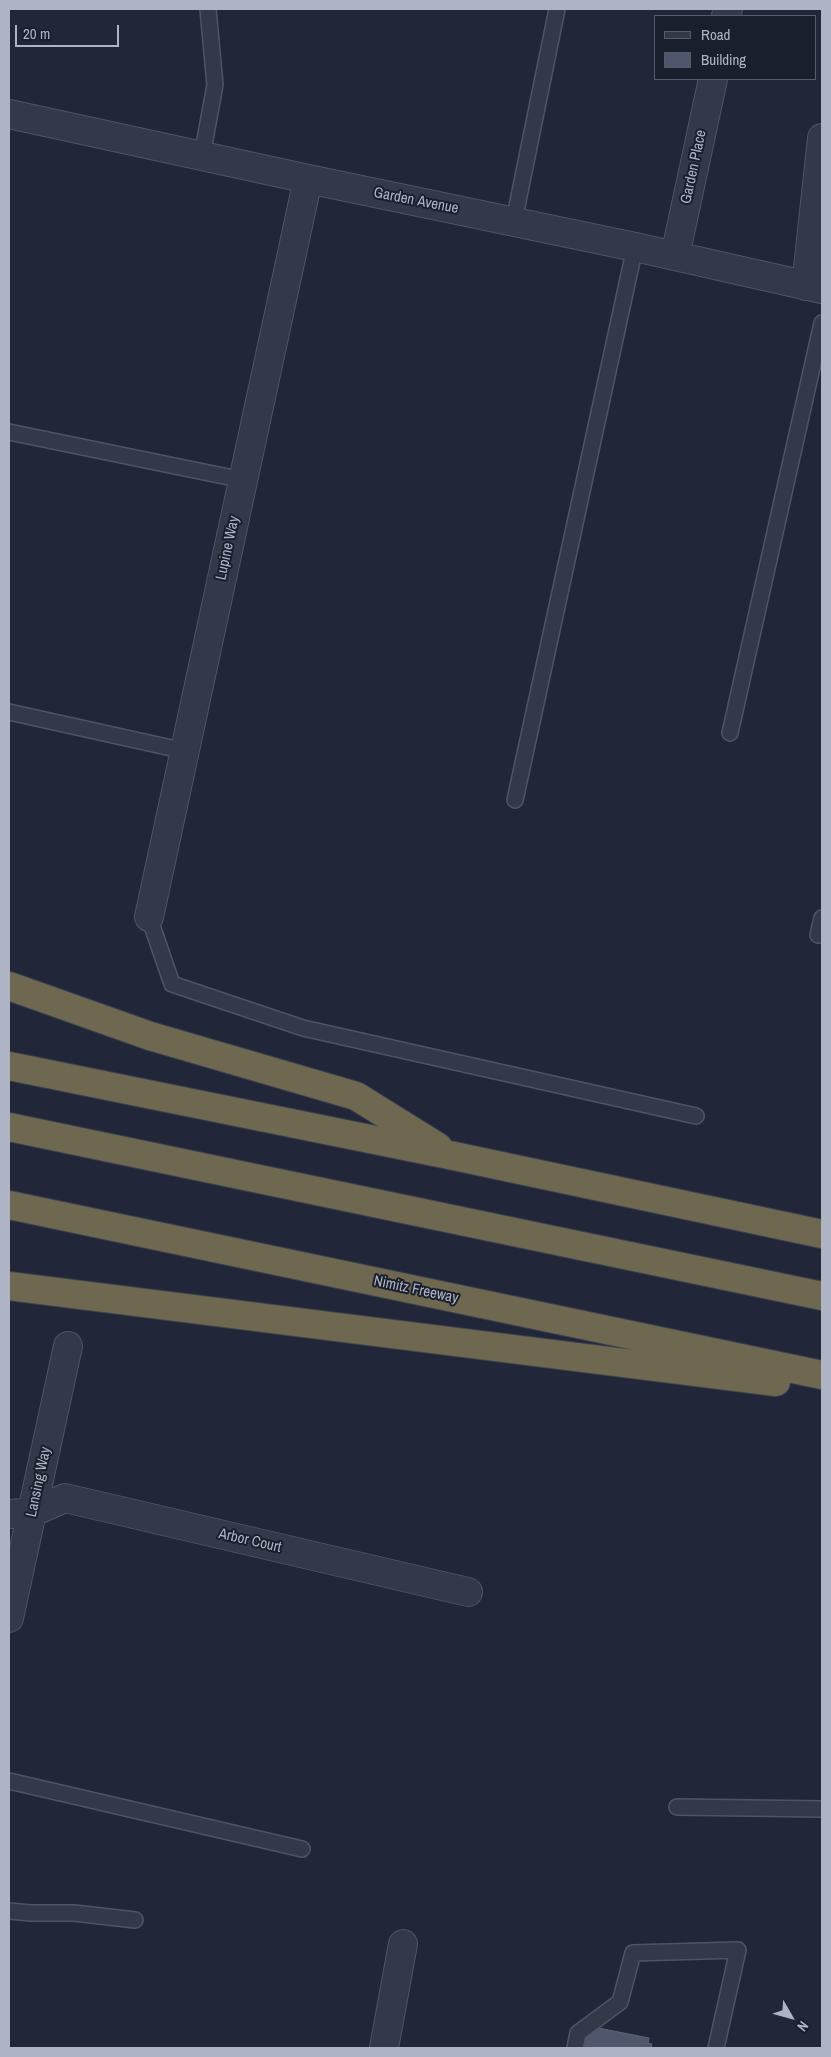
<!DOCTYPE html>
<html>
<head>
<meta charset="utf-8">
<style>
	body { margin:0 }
	#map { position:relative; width:831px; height:2057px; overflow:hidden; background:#212738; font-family:"Archivo Narrow",sans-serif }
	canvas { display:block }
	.frame { position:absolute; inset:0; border:10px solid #afb4c5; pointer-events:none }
	.legend { position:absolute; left:654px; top:15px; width:162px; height:65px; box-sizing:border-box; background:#1a1f2d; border:1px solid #565b6a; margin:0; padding:6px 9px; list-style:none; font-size:15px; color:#afb4c5 }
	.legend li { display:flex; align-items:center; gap:10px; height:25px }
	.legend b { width:25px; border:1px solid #565b6a }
	.north { position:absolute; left:766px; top:1992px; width:50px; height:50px; -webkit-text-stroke:4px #1a1f2d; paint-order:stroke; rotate:128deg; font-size:14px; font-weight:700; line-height:20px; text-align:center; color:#afb4c5 }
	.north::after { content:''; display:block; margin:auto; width:18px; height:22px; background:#afb4c5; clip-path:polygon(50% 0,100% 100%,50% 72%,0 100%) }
	.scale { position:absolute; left:15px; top:25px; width:104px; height:22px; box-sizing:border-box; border:2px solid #afb4c5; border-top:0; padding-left:6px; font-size:15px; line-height:18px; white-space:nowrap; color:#afb4c5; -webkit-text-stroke:4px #1a1f2d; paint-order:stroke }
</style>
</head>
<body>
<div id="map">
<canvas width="831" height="2057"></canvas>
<div class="frame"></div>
<ul class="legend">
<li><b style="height:6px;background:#343949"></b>Road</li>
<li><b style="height:14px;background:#50566b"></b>Building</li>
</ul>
<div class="north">N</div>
<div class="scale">20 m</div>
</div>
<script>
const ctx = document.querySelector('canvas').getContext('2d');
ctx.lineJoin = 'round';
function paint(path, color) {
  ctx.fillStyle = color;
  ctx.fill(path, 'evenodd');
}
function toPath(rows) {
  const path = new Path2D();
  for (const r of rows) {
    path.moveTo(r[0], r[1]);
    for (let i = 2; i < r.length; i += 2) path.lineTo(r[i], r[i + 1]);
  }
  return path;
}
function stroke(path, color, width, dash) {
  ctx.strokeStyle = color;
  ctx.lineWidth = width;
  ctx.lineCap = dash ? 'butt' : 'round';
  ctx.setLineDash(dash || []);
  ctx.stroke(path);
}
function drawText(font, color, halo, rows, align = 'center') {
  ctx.font = font + ' "Archivo Narrow",sans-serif';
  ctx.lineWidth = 4;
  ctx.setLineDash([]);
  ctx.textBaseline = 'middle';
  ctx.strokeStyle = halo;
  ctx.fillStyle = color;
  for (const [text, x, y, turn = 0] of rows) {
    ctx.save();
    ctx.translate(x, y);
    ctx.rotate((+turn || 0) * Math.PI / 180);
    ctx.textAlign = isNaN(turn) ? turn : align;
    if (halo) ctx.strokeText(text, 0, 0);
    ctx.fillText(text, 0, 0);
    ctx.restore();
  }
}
const building = toPath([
	[588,2026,649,2038,648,2043,652,2044,651,2048,583,2048,588,2026]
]);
paint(building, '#50566b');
stroke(building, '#5e6579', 1);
const service = toPath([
	[202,156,215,85,208,9],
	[514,221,557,9],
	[9,432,243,480],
	[9,712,185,751],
	[730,733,822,323],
	[515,800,635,247],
	[149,917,172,984,303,1028,696,1116],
	[818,935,822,918],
	[9,1781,302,1849],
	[677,1807,822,1809],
	[9,1911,31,1913,74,1913,135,1920],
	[575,2048,578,2033,620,2002,633,1953,738,1950,716,2048]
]);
const minor = toPath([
	[726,16,728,9],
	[9,114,308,179,635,247,822,289],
	[675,256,713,79],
	[806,286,822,138],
	[149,917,308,179],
	[9,1514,33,1512,65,1498,468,1592],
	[9,1618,68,1346],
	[384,2048,403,1944]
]);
const motorway = toPath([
	[9,986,150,1036,356,1096,438,1147],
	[9,1066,454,1156,822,1234],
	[9,1127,822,1296],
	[9,1205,822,1375],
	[9,1286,776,1382]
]);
stroke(service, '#4f5463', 18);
stroke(minor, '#4f5463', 30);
stroke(motorway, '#3c4150', 30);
stroke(service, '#343949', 15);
stroke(minor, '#343949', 28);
stroke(motorway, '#6f6851', 28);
drawText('15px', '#afb4c5', '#1a1f2d', [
	["Garden Place",694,167,-78],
	["Garden Avenue",416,201,11],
	["Lupine Way",228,548,-78],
	["Nimitz Freeway",416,1290,12],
	["Lansing Way",39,1482,-78],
	["Arbor Court",250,1541,13]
]);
</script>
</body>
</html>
